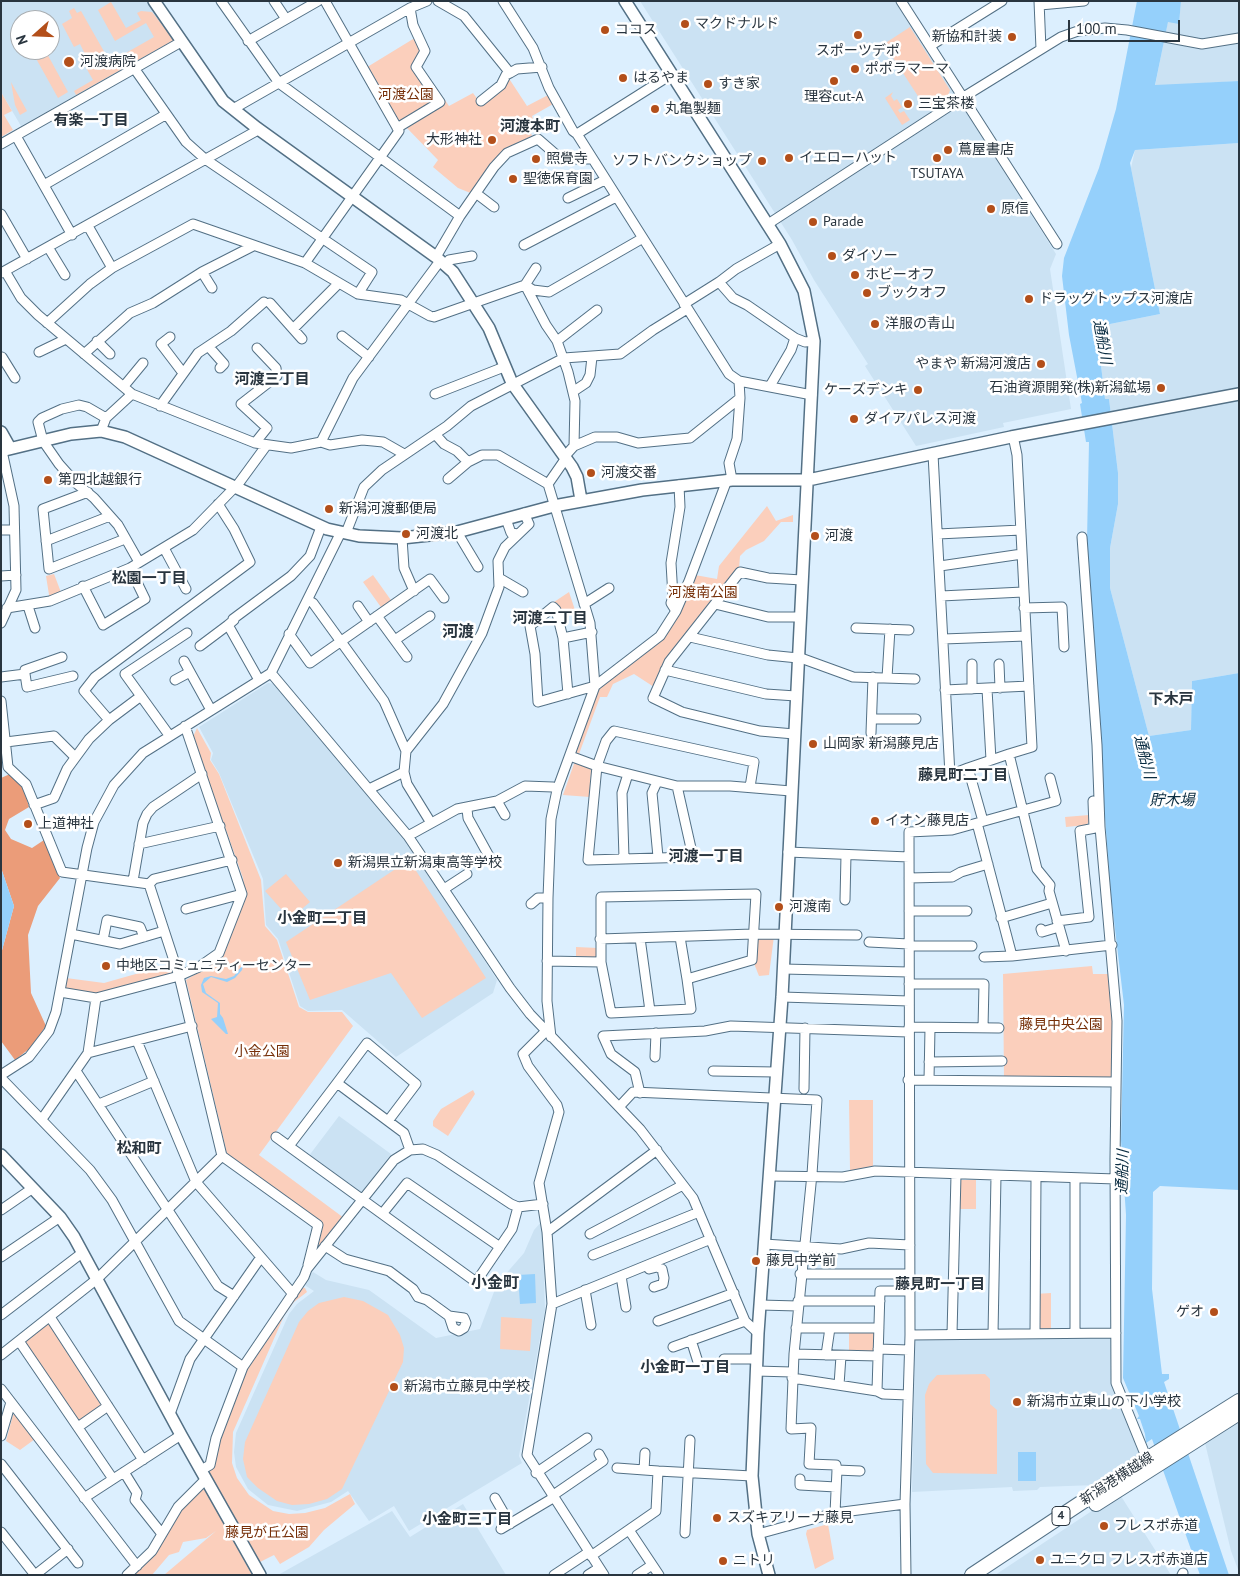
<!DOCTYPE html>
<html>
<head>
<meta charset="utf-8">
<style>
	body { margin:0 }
	#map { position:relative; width:1240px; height:1576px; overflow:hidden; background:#dceffe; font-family:"PT Sans",sans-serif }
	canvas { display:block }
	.frame { position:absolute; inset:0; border:2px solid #29353f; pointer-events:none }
	.north { position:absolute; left:10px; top:10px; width:50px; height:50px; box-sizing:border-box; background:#fff; border:1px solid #a9aeb2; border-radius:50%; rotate:250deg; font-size:14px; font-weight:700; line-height:20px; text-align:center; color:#29353f }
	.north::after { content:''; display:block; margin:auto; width:18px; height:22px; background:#b34f1a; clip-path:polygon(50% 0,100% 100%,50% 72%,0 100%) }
	.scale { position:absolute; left:1068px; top:20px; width:112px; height:22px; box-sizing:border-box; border:2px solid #29353f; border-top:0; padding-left:6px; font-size:15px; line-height:18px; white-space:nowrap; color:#29353f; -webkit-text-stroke:4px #fff; paint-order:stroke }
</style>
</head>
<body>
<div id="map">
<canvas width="1240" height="1576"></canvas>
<div class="frame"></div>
<div class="north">N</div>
<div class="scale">100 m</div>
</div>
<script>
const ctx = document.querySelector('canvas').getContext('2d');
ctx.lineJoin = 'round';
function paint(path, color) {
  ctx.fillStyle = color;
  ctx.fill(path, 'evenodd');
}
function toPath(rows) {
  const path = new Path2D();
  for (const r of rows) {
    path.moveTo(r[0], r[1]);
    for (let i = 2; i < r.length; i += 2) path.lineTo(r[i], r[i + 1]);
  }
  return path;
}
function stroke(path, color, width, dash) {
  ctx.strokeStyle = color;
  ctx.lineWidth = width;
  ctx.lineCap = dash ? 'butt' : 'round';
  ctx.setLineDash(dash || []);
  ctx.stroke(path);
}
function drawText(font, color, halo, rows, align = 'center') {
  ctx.font = font + ' "PT Sans","Noto Sans JP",sans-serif';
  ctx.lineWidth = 5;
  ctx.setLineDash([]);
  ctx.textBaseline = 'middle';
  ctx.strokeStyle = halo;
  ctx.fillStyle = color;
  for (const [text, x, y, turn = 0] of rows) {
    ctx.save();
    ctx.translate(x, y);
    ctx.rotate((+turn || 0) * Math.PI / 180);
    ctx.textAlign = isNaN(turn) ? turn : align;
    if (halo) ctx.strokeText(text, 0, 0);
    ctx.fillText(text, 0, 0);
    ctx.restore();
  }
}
paint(toPath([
	[1,1,147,1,174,40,21,126,1,92],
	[20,20,50,20,50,50,20,50],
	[640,1,896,1,1056,254,1050,269,1071,409,1003,423,1004,427,916,446,865,366,868,364,814,280,792,240],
	[1181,1,1239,1,1239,81,1155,86,1168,21,1179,23],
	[1239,143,1239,673,1192,681,1191,730,1149,736,1110,588,1110,548,1118,504,1118,473,1109,399,1105,399,1099,349,1100,326,1160,314,1131,168,1135,150],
	[268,683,276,684,407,841,497,980,493,993,396,1057,342,1010,308,1011,300,1006,278,939,266,925,263,879,219,773,211,760,213,753,199,727],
	[339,1116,391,1154,360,1194,308,1157],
	[542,1221,545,1310,519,1456,522,1463,409,1531,394,1506,369,1521,348,1491,331,1502,297,1511,268,1505,248,1489,236,1467,234,1452,236,1433,289,1314,297,1304,314,1291,303,1284,313,1272,326,1280,369,1290,436,1338,480,1329,497,1284,524,1253,534,1230],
	[1113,1337,1113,1384,1140,1456,1096,1485,1040,1487,1037,1490,1013,1491,1012,1487,912,1492,915,1340],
	[1239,1421,1239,1572,1231,1551,1205,1443],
	[1119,1493,1171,1575,995,1575],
	[463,1504,506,1575,278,1575,392,1511,410,1537]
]), '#cbe2f3');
paint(toPath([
	[111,2,126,28,141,20,137,13,141,11,152,12,174,40,76,95,74,91,93,80,80,57,85,54,80,44,74,47,62,24,72,18,69,11,74,8,77,13,81,11,110,62,154,37,146,23,115,41,98,10],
	[910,27,950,90,948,96,927,110,884,44],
	[418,36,425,51,416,67,440,102,397,128,364,69],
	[39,50,45,50,68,92,58,98,33,53],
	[508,77,527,106,550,94,555,103,532,116,535,125,529,128,532,136,511,146,497,157,473,194,458,188,433,167,438,160,405,126,445,100,449,106,473,93,481,104],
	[11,82,27,111,20,115,15,105],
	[1,92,12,111,4,115,13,130,1,137],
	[893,92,891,96,894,101,897,99,902,107,898,110,900,113,904,111,910,120,902,125,885,98],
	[767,506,776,521,793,515,793,522,781,522,764,541,746,550,740,556,739,569,654,687,634,674,613,684,607,697,600,697,579,754,575,752,599,687,657,643,695,575,717,579,719,566],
	[54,574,62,595,50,601,46,576],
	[373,575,393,603,383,610,363,582],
	[569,592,575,610,561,614,554,602],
	[197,728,211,753,210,760,219,774,261,880,265,926,277,940,299,1007,308,1012,342,1012,353,1026,259,1155,344,1218,322,1248,318,1246,323,1224,227,1154,186,980,223,957,245,899,243,878,193,737],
	[575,761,591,768,590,797,563,795],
	[1089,815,1089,822,1086,825,1066,827,1065,817],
	[409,860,486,978,422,1018,391,973,310,1000,286,942],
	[286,874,310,902,290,919,265,891],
	[755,935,774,936,769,975,759,976,753,961],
	[576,947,598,948,597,957,595,959,576,959],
	[171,964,174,972,172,975,96,995,64,989,66,978,104,983],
	[1092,966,1093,974,1113,974,1115,1082,1004,1081,1003,974],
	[473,1090,475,1094,448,1136,433,1126,433,1121,441,1109],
	[849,1100,873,1100,873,1166,850,1171],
	[958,1180,976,1180,976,1209,958,1209],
	[301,1287,305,1288,307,1292,294,1302,284,1316,233,1432,232,1463,237,1478,249,1495,273,1511,289,1514,305,1513,325,1508,350,1494,355,1504,324,1530,309,1547,280,1564,274,1555,258,1563,207,1470,215,1462,218,1439,242,1376],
	[1051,1293,1051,1333,1035,1334,1035,1294],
	[344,1297,363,1301,388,1315,400,1335,404,1348,403,1362,342,1489,327,1499,309,1504,292,1505,277,1501,258,1488,247,1477,243,1459,245,1442,299,1322,308,1311,319,1303],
	[50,1317,108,1406,78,1427,19,1341],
	[501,1317,532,1319,530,1351,500,1349],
	[849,1330,877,1330,877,1354,849,1353],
	[985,1374,990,1379,990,1404,997,1410,997,1474,933,1473,926,1464,925,1395,929,1384,937,1375],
	[16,1413,35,1439,20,1450,6,1441,13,1415],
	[205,1488,252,1575,164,1575,216,1531,206,1538,183,1542,179,1552,169,1555,152,1575,127,1575,196,1489],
	[828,1524,834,1559,815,1569,806,1534,807,1530]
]), '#fbcfbc');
paint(toPath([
	[10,774,23,785,29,807,9,819,5,830,11,839,32,848,44,840,60,878,38,906,28,935,31,993,46,1026,29,1049,15,1060,1,1041,1,954,14,906,1,868,1,778]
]), '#eb9c79');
paint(toPath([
	[1137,1,1181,1,1179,24,1168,22,1155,85,1239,81,1239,143,1135,150,1130,163,1160,314,1100,326,1099,349,1105,399,1109,399,1118,473,1118,504,1110,548,1110,588,1149,736,1191,730,1192,681,1239,673,1239,1190,1160,1186,1153,1192,1152,1289,1162,1374,1169,1374,1169,1379,1164,1382,1229,1575,1200,1575,1152,1439,1146,1443,1145,1434,1140,1419,1137,1419,1139,1416,1123,1378,1126,1215,1121,1140,1124,1005,1110,887,1091,623,1087,540,1089,442,1086,442,1080,404,1082,403,1069,335,1062,276,1064,258,1099,168,1116,109],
	[1,868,14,906,1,954],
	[244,963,242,970,235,978,227,982,211,977,203,984,206,993,220,1003,220,1014,223,1018,228,1034,226,1034,211,1019,217,1017,218,1003,202,992,201,985,204,978,211,976,226,979,234,976],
	[535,1274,536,1303,520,1304,518,1275],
	[1018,1452,1036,1452,1036,1481,1018,1481]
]), '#95d0fb');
const minor = toPath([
	[221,1,279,83,460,216],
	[274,1,286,19],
	[438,1,464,16,510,73],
	[503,1,533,48,549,88,573,131,577,134,729,374,739,381,812,395],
	[901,1,1057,244],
	[1039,1,1041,49],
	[1040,5,1084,1],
	[248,41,318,1],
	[930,46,1002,1],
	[134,68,186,142,205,159,372,272,358,294],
	[481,101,501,85,506,75,510,73,517,69,542,67],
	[233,109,410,8,427,1],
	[397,128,440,102,416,67,425,51,413,25,410,8],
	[577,134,672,74],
	[16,136,72,235],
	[1,144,181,42],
	[44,185,165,115],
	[477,194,494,207],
	[568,198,605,180],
	[1,214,27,259],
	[768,224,962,98,1061,37,1078,31,1105,28,1127,30,1202,44,1239,38],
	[88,226,112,268],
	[524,245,616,197],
	[48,247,65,275],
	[436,257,460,216,494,167,507,153,538,139,561,159,592,159],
	[305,263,399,131,325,1],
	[445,265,449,260,472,256],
	[536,268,525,285,533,290,549,292,643,238],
	[5,271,21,298,38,315,132,394,255,443,291,448,321,442,353,378,440,261],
	[202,272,212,288],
	[1,273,258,130],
	[719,282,733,298,747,305,795,338,805,342,814,341],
	[270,303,302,339],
	[684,304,719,282,736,269,780,244],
	[47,323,90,284,112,268,193,224,305,263,358,294,401,300,430,316,434,317,525,285,546,325,557,341,568,372,575,401,574,446],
	[293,329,338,284],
	[342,336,369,357],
	[170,337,161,344,183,373],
	[97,341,110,354],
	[557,341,597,310],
	[209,347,224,364,220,368],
	[39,352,66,339],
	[84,354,130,313,153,303,202,272,253,246],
	[2,357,15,378],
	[124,386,143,363],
	[770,386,791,350,795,338],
	[574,391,586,383,590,375,592,357],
	[435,394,504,367],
	[160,406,198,353,231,331,264,302],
	[106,418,87,407,79,405,62,409,42,418,38,422,43,441,59,464,76,483,94,498,118,525,139,562],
	[101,431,106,418,132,394],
	[435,434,444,444,457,451,468,462,482,455,498,455,548,484],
	[1013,436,1017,455,1032,747,1009,754,1037,869,1050,885,1049,891,1066,951],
	[321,442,330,445,362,440,373,441,383,442,404,454],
	[255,443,267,428,241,404,277,376,276,368,257,348],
	[933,454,950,775,968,768,983,821],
	[565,456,574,446,595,437,617,437,638,443,690,438,740,398],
	[566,458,548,484,590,623,595,686,538,702,535,654,530,626,553,607,556,610,563,638,568,694],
	[448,479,468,462],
	[732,480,729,463,737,439,740,398,739,381],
	[236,487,266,446],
	[88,492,43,509,49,569,125,539],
	[506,519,511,533,518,534],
	[1,530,14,530],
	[457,532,478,567],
	[346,533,364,487,382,470,447,426,471,406,564,358,620,354,653,330,687,309],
	[938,534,1021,530],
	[1082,537,1097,745,1100,827,1117,1021,1115,1159,1116,1383,1147,1459],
	[402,538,404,568,414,591],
	[46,541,110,516],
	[164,548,186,589],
	[940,566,1022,554],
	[1,576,16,575],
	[499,578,523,592],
	[83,586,103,625,145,599,130,568],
	[941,596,1023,592],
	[308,600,313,603,384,701,406,751],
	[584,604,609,588],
	[715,604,768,617,800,617],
	[28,606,35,628],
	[358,606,369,622],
	[7,608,50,601,130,568,193,530,235,487],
	[1024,608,1062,607,1064,647],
	[676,611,671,603,673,597,671,563,680,507,679,485],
	[377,616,407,657],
	[1,623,16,590,14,506,2,451],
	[856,628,909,630],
	[289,634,310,663,430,579,444,598],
	[690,637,768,655,798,658],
	[563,638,592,632],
	[943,639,1026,636],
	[395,640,430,616],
	[200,646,228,625],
	[798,657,853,677,915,679],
	[184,661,190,672],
	[972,664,972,689],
	[999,664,1000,688],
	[665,670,766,694,796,696],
	[271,673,408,836,510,988,530,1014,640,1129,693,1198,745,1321,758,1333],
	[25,674,27,687,73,676],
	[1,677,25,674,25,670,62,657],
	[887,678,890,629],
	[175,680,190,672,211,710],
	[259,680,228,625,234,620,233,619,291,576,310,556,321,527],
	[987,689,991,760],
	[945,690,1029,686],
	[1,701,8,767,26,784,62,872,149,884,179,976,222,1156,97,1279,1,1355],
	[872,719,916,719],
	[109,720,84,691,95,677,250,562,234,529,218,504],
	[871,733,873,677],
	[794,734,760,731,682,712,653,698,669,662,740,572,768,578,802,580],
	[169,735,125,674,187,633],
	[6,742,54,736,74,756],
	[570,756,597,766,677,786,730,786,791,791],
	[968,768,1009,754],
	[657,782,652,793,658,857],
	[677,786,693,857,588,860,597,766,606,741,614,731,754,762,750,787],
	[369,789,404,772],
	[497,801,505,815],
	[1093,801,1094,828],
	[34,805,54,798,67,769,89,739,109,720,141,696],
	[467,809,468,818,490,858],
	[431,823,407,784,404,772,406,751,443,704,482,633,499,587,498,561,505,547,529,524,524,513],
	[977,823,1012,956,1112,945],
	[408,836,457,809,497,801,525,786,553,787,557,790],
	[139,844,220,826],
	[788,852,909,857],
	[624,858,622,793,628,774],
	[909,878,952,877,961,872,988,864],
	[133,881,143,823,147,814,153,807,202,774],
	[149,884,154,879,232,860],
	[444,889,467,874],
	[756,894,752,960,687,979,691,1009,611,1013,601,962,601,897,756,894],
	[845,900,846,855],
	[531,904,538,898,548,898],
	[186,909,242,894],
	[909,911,967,911],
	[1001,918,1052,903],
	[1057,921,1089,917,1080,831,1100,827],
	[1041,929,1042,932,1059,927],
	[71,934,120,944,164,931],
	[680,937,687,979],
	[640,938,650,1011],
	[600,939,753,934,857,935],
	[103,940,107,920,140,927,144,937],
	[869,942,909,944],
	[909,946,972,946],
	[984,957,1012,956],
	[547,961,601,962],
	[783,969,909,972],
	[909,984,984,984,983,1028],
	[60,992,96,998,179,976,199,967,219,953,242,894,185,726],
	[782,997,909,1001],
	[909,1027,999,1028],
	[546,1031,523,1054,528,1066,557,1105,559,1112,539,1183,547,1232,552,1304,527,1455,604,1575],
	[551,1037,547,1001,548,898,551,819,557,790,595,686,660,636,676,611,689,581,727,480],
	[137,1041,196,1182,293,1294],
	[88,1053,192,1026],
	[655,1057,656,1033],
	[929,1062,1002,1061],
	[76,1071,218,1286,234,1296],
	[713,1071,776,1072],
	[1,1075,29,1057,49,1031,56,1012,87,848,94,822,114,785,143,753,271,673,341,532],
	[1,1078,90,1170,112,1200,179,1321,243,1367],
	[908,1080,1115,1082],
	[929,1080,930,1028],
	[337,1083,367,1043,416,1084,388,1121],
	[804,1089,805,1028],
	[640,1093,635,1072,611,1054,603,1036,705,1031,731,1026,908,1032],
	[99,1104,154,1081],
	[619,1107,633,1092,817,1100,812,1174,794,1354,791,1429,811,1428,809,1464,836,1465,837,1470,860,1471],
	[42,1119,88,1053,96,998],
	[276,1137,476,1282,512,1229,518,1207],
	[289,1146,337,1083,404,1133,410,1150],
	[222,1156,318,1225,308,1265],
	[769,1176,843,1177,875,1171,1116,1179],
	[1,1210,33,1188],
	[382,1214,407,1183,500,1247],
	[547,1232,657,1150],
	[590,1234,683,1185],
	[764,1244,841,1249,869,1243,910,1245],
	[325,1246,345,1259,389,1271,413,1289,418,1297,427,1300,449,1316,464,1318,466,1323,464,1328,459,1331,453,1328,449,1316],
	[593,1255,699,1212],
	[1,1257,60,1217],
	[649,1269,657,1267,662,1269,664,1278,663,1284,654,1287],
	[800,1274,910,1274],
	[621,1276,626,1307],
	[585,1290,591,1325],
	[798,1301,880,1301],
	[552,1304,711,1239],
	[760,1305,798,1306],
	[1,1315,82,1253],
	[50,1317,143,1460],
	[658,1321,734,1293],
	[796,1328,879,1328],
	[1075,1333,1075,1178],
	[952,1334,956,1175],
	[993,1334,996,1176],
	[1035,1334,1036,1177],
	[910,1335,1116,1333],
	[691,1340,698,1362],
	[19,1341,113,1479],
	[673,1347,745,1321],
	[878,1349,909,1350],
	[794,1354,878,1356],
	[826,1355,830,1328],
	[724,1359,757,1359],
	[756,1371,792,1372],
	[792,1378,877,1391,883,1394,908,1395],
	[839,1385,841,1356],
	[1,1389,11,1402],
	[877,1391,880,1291,910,1291],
	[170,1414,190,1359,261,1257],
	[78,1427,108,1406],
	[1,1436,11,1402,137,1566],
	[1,1464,78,1563],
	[617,1468,658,1471],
	[201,1470,210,1465,216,1438,243,1367,304,1277,307,1269,394,1160,410,1150,423,1149,437,1155,511,1204,518,1207,543,1204],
	[644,1470,645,1453],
	[124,1472,137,1493,135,1500,162,1534],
	[536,1473,587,1438],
	[800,1479,800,1485,836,1487],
	[552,1496,603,1461,599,1454],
	[84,1498,181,1435],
	[495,1498,510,1524],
	[835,1513,837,1470],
	[501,1529,553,1498],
	[629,1530,659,1575],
	[1,1532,35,1575],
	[685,1533,690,1440],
	[758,1534,835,1513,905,1504],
	[591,1556,656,1511,658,1471,752,1476],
	[35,1575,68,1549],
	[127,1575,152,1551,178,1507,206,1479],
	[554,1575,589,1552],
	[588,1575,599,1568],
	[637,1575,652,1565],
	[906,1575,905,1504,910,1335,909,832,952,830,1056,801,1050,778],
	[1182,1575,1183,1573]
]);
const tertiary = toPath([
	[154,1,223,101,257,128,436,257,453,272,489,328,512,383,572,467,577,477,581,500],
	[625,1,780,244,804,291,814,341,782,997,758,1333,752,1476,758,1534,769,1575],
	[1,432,10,448],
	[1,451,71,434,101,431,125,437,327,529,359,536,402,538,457,532,554,506,642,490,732,480,808,480,1011,437,1239,394],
	[1,1155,60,1217,74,1237,181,1435,260,1575]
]);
const primary = toPath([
	[1096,1504,1239,1413],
	[972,1575,1147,1459,1239,1401]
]);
stroke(minor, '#537085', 11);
stroke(tertiary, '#537085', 14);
stroke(primary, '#537085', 16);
stroke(minor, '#fff', 9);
stroke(tertiary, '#fff', 11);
stroke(primary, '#fff', 14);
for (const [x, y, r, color] of [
	[685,24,5,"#b34f1a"],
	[605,30,5,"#b34f1a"],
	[858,35,5,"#b34f1a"],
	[1012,37,5,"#b34f1a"],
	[69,62,6,"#b34f1a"],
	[855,69,5,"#b34f1a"],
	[623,78,5,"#b34f1a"],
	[834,81,5,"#b34f1a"],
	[708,84,5,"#b34f1a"],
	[908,104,5,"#b34f1a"],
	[655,109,5,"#b34f1a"],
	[492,140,5,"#b34f1a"],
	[948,150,5,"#b34f1a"],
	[789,158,5,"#b34f1a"],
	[937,158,5,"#b34f1a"],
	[536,159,5,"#b34f1a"],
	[762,161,5,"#b34f1a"],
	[513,179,5,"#b34f1a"],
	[991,209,5,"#b34f1a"],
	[813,222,5,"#b34f1a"],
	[832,256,5,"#b34f1a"],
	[855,275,5,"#b34f1a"],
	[867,293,5,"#b34f1a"],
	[1029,299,5,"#b34f1a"],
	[875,324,5,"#b34f1a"],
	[1041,364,5,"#b34f1a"],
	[1161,388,5,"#b34f1a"],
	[918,390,5,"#b34f1a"],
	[854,419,5,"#b34f1a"],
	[591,473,5,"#b34f1a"],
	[48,480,5,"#b34f1a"],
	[329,509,5,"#b34f1a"],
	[406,534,5,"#b34f1a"],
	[815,536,5,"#b34f1a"],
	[813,744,5,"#b34f1a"],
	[875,821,5,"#b34f1a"],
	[28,824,5,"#b34f1a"],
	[338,863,5,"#b34f1a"],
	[779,907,5,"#b34f1a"],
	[106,966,5,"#b34f1a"],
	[756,1261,5,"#b34f1a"],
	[1214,1312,5,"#b34f1a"],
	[394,1387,5,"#b34f1a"],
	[1017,1402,5,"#b34f1a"],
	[717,1518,5,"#b34f1a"],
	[1104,1526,5,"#b34f1a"],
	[1040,1560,5,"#b34f1a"],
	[723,1561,5,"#b34f1a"]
]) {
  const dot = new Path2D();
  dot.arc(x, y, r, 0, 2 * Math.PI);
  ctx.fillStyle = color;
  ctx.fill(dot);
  stroke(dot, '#fff', 2);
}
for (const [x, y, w] of [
	[1061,1516,18]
]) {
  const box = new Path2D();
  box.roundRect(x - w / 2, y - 9.5, w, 19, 4);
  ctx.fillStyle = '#fff';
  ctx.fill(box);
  stroke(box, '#29353f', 1);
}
drawText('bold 12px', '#29353f', null, [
	["4",1061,1516]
]);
drawText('14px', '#29353f', '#fff', [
	["マクドナルド",695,24],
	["ココス",615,30],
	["新協和計装",1002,37,"right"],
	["スポーツデポ",858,51,"center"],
	["河渡病院",80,62],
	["ポポラマーマ",865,69],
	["はるやま",633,78],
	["すき家",718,84],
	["理容cut-A",834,97,"center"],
	["三宝茶楼",918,104],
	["丸亀製麺",665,109],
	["大形神社",482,140,"right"],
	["蔦屋書店",958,150],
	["イエローハット",799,158],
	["照覺寺",546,159],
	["ソフトバンクショップ",752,161,"right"],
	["TSUTAYA",937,174,"center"],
	["聖徳保育園",523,179],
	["原信",1001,209],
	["Parade",823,222],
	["ダイソー",842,256],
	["ホビーオフ",865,275],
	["ブックオフ",877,293],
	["ドラッグトップス河渡店",1039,299],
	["洋服の青山",885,324],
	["やまや 新潟河渡店",1031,364,"right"],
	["石油資源開発(株)新潟鉱場",1151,388,"right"],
	["ケーズデンキ",908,390,"right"],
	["ダイアパレス河渡",864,419],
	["河渡交番",601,473],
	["第四北越銀行",58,480],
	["新潟河渡郵便局",339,509],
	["河渡北",416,534],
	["河渡",825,536],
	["山岡家 新潟藤見店",823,744],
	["イオン藤見店",885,821],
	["上道神社",38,824],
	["新潟県立新潟東高等学校",348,863],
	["河渡南",789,907],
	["中地区コミュニティーセンター",116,966],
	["藤見中学前",766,1261],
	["ゲオ",1204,1312,"right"],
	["新潟市立藤見中学校",404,1387],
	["新潟市立東山の下小学校",1027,1402],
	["スズキアリーナ藤見",727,1518],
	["フレスポ赤道",1114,1526],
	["ユニクロ フレスポ赤道店",1050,1560],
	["ニトリ",733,1561]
], 'left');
drawText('14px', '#762f08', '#fff', [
	["河渡公園",406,95],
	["河渡南公園",703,593],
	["藤見中央公園",1061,1025],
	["小金公園",262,1052],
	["藤見が丘公園",267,1533]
]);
drawText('14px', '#29353f', '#fff', [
	["新潟港横越線",1117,1479,-33]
]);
drawText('bold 15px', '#29353f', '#fff', [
	["有楽一丁目",91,121],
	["河渡本町",530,127],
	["河渡三丁目",272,380],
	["松園一丁目",149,579],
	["河渡二丁目",550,619],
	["下木戸",1171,700],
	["藤見町二丁目",963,776],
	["河渡一丁目",706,857],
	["小金町二丁目",322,919],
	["松和町",139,1149],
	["藤見町一丁目",940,1285],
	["小金町一丁目",685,1368],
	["小金町三丁目",467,1520]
]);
drawText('italic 15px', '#0b2d42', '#fff', [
	["通船川",1102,342,80],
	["通船川",1144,757,76],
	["貯木場",1172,801],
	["通船川",1123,1172,-88]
]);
drawText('bold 16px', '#29353f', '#fff', [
	["河渡",458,632],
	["小金町",495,1283]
]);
</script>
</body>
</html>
